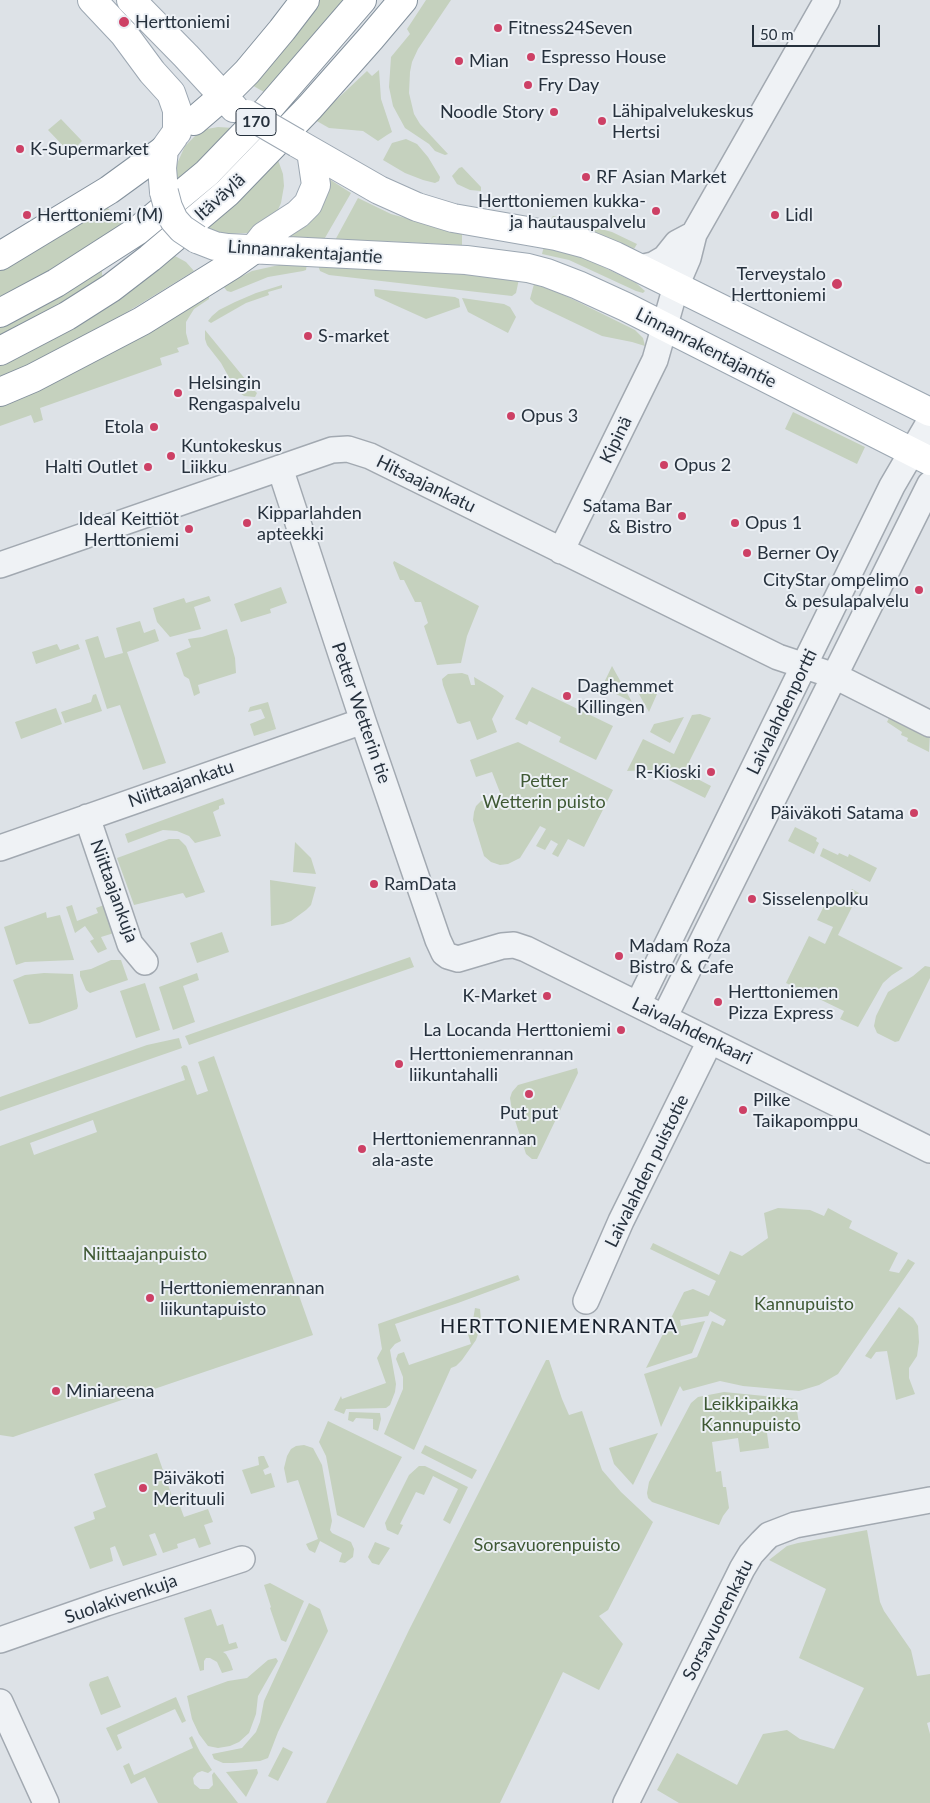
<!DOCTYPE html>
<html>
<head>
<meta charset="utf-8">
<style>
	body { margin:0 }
	#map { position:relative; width:930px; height:1803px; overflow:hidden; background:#dde2e7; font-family:Lato,sans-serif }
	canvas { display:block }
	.scale { position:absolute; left:752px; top:25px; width:128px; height:22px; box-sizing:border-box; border:2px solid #26313d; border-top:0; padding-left:6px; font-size:15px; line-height:18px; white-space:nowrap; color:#26313d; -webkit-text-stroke:4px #ecf0f5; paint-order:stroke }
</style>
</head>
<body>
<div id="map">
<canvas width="930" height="1803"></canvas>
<div class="scale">50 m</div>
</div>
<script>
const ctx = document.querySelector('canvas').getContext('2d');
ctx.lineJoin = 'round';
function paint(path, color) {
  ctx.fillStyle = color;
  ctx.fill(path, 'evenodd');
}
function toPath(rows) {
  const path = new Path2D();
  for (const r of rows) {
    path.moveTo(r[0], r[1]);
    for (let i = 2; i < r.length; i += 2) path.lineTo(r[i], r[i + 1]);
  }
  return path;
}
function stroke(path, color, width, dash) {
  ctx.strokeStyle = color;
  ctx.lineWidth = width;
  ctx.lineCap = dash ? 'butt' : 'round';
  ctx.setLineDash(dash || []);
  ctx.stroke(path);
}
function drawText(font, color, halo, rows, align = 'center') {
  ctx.font = font + ' Lato,sans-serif';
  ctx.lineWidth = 4;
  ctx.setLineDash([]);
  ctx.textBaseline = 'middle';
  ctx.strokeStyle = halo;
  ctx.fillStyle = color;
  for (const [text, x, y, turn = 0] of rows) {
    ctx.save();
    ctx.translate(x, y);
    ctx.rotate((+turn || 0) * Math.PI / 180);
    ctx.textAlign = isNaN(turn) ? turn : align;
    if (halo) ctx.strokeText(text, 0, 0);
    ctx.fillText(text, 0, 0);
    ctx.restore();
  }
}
paint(toPath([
	[318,0,349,0,286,71,283,70,264,92,250,84],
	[426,0,451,0,418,49,412,62,410,72,409,93,414,114,420,124,448,154,445,155,435,151,429,144,405,128,393,106,389,87,391,57,410,34,407,29],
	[379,70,381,99,392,132,387,135,378,141,363,131,329,128,315,120,367,71,372,76],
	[61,119,82,141,70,153,48,130],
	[218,127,234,128,175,183,176,166,185,146,197,134,207,129],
	[406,139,417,144,428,157,440,177,439,181,435,183,423,180,405,173,383,160,392,143],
	[278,160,283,174,284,186,281,203,276,214,260,228,248,233,225,234,207,228],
	[462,167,481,187,481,191,470,190,457,184,452,176,459,168],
	[326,177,351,193,322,243,288,240,285,233],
	[358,198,391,214,462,234,462,245,380,241,371,244,333,244],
	[106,205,110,211,115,211,123,219,120,227,0,301,0,270],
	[553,216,612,232,637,244,634,249,588,229,550,220],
	[544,246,557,248,585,258,636,283,645,291,643,293,636,291,569,260,542,254],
	[175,256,186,262,194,271,114,320,26,368,0,379,0,366,48,342,79,324],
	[288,263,307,264,306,270,303,271,268,277,231,292,227,291,223,286,252,271],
	[318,265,460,272,519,279,516,293,512,296,329,275,320,271],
	[102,269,102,275,106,277,40,317,0,338,0,327,66,292],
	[534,284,560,293,635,330,643,338,645,346,632,342,602,336,535,304,530,299],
	[282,285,282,288,268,292,269,295,246,303,211,323,208,321,212,316,219,310,235,302,256,293],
	[374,289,455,297,459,299,460,307,426,319,375,296],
	[209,296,209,299,194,309,186,322,186,333,189,344,177,348,179,352,160,358,162,365,40,408,43,420,34,423,31,415,0,426,0,405,32,393,96,361,184,312],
	[462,298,504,304,510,307,516,317,508,333,468,312],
	[205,330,255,391,257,393,255,397,244,396,236,390,221,363,207,345,205,339],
	[793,412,865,447,857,464,785,429],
	[394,561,479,606,467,636,461,663,437,665,424,626,428,623,421,602,415,602,404,580,400,580,393,563],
	[281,587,287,603,270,609,271,613,241,622,234,604],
	[209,596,211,601,194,607,201,629,170,637,157,622,153,608,184,598,186,603],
	[140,621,144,633,155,629,159,641,127,652,166,763,143,770,120,705,107,709,85,640,98,636,105,658,123,653,116,628],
	[227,629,235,658,236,673,198,685,200,693,194,696,189,679,184,676,176,653,191,647,188,639,202,637],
	[57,644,60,650,78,644,80,649,36,664,32,652],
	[612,666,632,702,602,687],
	[462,673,468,675,471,685,475,685,474,677,496,690,504,696,492,719,497,732,477,740,470,721,460,724,457,723,443,685,442,679,448,674],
	[631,680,657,694,649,712],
	[532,687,613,726,596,760,559,742,561,737,529,721,527,725,515,719],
	[96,694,102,711,65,723,61,712,91,702,93,695],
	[268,702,276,729,254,736,250,724,265,718,261,709,248,712,250,707],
	[56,708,62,724,21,739,15,722],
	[700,714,711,718,684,772,711,786,705,798,649,770,627,771,643,739,674,754,692,715],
	[891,714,930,733,929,752,907,741,908,738,901,735,902,732,887,722],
	[684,717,670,743,650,732,654,724],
	[518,742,613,790,584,847,568,839,558,857,552,854,558,844,551,840,545,850,536,846,546,829,540,826,520,858,508,864,500,865,491,862,484,856,473,820,474,812,476,806,481,801,501,795,492,772,476,777,470,760],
	[223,798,225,804,219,806,219,809,213,812,221,836,195,843,189,836,177,831,163,830,128,843,125,834],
	[795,827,817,838,816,841,819,843,814,854,788,841],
	[169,839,179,839,186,846,205,892,186,898,183,893,134,905,117,858],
	[295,842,311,858,316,874,293,872],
	[823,848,838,855,839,853,848,857,849,854,877,868,870,882,820,856],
	[270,880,316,887,311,905,306,910,291,921,283,924,271,926],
	[852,889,859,893,838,935,903,968,892,975,883,983,858,1027,840,1019,844,1011,786,983,809,936,825,944,833,927,817,920,830,894,845,902],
	[72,905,77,921,98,913,96,908,104,905,114,933,101,937,107,949,98,953,90,941,94,939,85,926,75,933,66,907],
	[46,912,47,918,60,915,74,960,25,962,16,965,4,927],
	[222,932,229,952,197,963,190,943],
	[410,957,414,967,189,1045,185,1036],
	[111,960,121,960,128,980,90,993,86,990,80,976,80,971,91,969],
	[925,966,930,967,930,978,899,1041,895,1042,877,1033,874,1026,876,1016,888,992,913,976],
	[44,973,73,974,78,1006,77,1009,39,1023,29,1024,13,980,25,975],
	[197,973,199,980,183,986,195,1022,173,1030,159,987],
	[145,983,160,1030,136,1038,120,991],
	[179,1038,182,1048,0,1111,0,1097,147,1045],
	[214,1056,313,1335,13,1437,0,1435,0,1146,185,1080,181,1067,184,1065,187,1066,197,1095,208,1091,198,1062],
	[93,1120,97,1132,34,1155,30,1143],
	[577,1068,578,1073,537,1159,532,1159,526,1154,512,1111,510,1098,512,1092,518,1085],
	[778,1208,810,1210,824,1216,828,1208,852,1221,849,1228,898,1253,889,1271,899,1273,908,1259,915,1263,838,1374,819,1385,799,1391,743,1386,720,1381,683,1391,680,1386,661,1427,644,1374,697,1357,712,1321,723,1326,726,1320,710,1311,708,1316,680,1320,681,1326,705,1321,692,1353,646,1368,684,1292,693,1289,709,1296,716,1281,650,1249,653,1243,719,1275,730,1251,742,1256,768,1238,764,1213],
	[518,1275,520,1280,458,1303,395,1324,401,1341,395,1344,390,1350,396,1384,395,1392,390,1405,386,1408,346,1409,344,1414,334,1410,341,1396,342,1399,386,1383,377,1358,382,1349,378,1324],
	[899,1307,913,1318,918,1326,919,1342,917,1356,909,1368,909,1378,915,1394,896,1400,887,1351,876,1352,871,1359,865,1356],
	[475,1308,480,1309,481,1320,480,1328,476,1340,462,1360,456,1366,451,1368,414,1450,384,1434,403,1389,403,1377,396,1359,398,1354,404,1352,409,1365,471,1344,467,1331,473,1320],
	[546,1360,549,1360,562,1399,569,1415,582,1411,602,1470,621,1492,653,1522,608,1610,599,1616,623,1644,599,1690,563,1672,500,1803,326,1803,409,1630],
	[724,1392,795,1399,800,1429,767,1433,769,1448,740,1452,738,1438,712,1442,716,1472,721,1471,723,1487,726,1487,729,1508,723,1516,719,1525,652,1502,648,1498,647,1493,649,1482,691,1403,698,1397],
	[349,1412,380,1413,381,1419,378,1431,373,1429,373,1419,356,1418,353,1422,348,1420],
	[328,1421,402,1457,364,1528,337,1515,326,1456,319,1442],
	[658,1433,633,1485,614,1464,609,1448],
	[304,1445,313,1448,322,1465,332,1521,330,1530,332,1533,351,1542,354,1549,353,1557,345,1563,339,1562,342,1553,320,1541,315,1553,309,1550,306,1544,318,1539,298,1480,287,1483,284,1468,287,1456,291,1449,296,1446],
	[425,1445,477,1470,472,1479,421,1453],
	[157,1453,174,1502,178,1501,184,1517,208,1509,213,1522,204,1525,211,1544,199,1548,195,1538,177,1544,178,1548,163,1553,155,1533,149,1535,157,1555,123,1566,115,1546,110,1548,113,1561,90,1569,74,1527,95,1519,93,1512,106,1507,94,1474],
	[261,1456,264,1456,269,1467,263,1470,265,1475,271,1473,275,1487,251,1494,242,1470,259,1465,258,1457],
	[419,1466,425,1466,468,1487,450,1524,443,1520,458,1489,433,1476,424,1495,416,1492,400,1524,403,1525,398,1535,387,1530,385,1523,409,1475],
	[867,1530,880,1602,884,1611,911,1650,917,1676,930,1674,930,1722,927,1723,930,1734,930,1803,679,1803,657,1790,677,1753,737,1785,763,1734,787,1730,800,1739,834,1749,864,1688,799,1658,826,1589,769,1560,787,1546,798,1543],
	[375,1542,390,1548,379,1565,372,1563,368,1557],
	[270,1583,304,1601,286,1642,281,1640,270,1608,271,1607,264,1585],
	[309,1603,320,1609,328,1631,278,1732,268,1758,260,1761,233,1763,223,1763,214,1759,212,1754,242,1748,256,1732,260,1722,264,1701],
	[211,1609,217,1626,223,1624,229,1644,236,1642,238,1648,223,1652,226,1654,230,1661,233,1670,222,1673,217,1662,210,1658,206,1658,204,1661,204,1670,200,1671,184,1618],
	[276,1658,278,1661,258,1696,256,1714,249,1733,239,1742,230,1746,218,1748,208,1746,199,1734,192,1719,187,1696,228,1681,247,1678,268,1660],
	[108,1676,121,1707,101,1715,89,1685,90,1682],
	[176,1697,186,1721,182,1723,175,1709,117,1735,122,1748,117,1751,106,1728],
	[192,1736,200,1752,212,1770,208,1773,202,1771,197,1773,193,1778,194,1784,200,1789,209,1789,213,1785,212,1775,214,1772,238,1803,158,1803,145,1777,131,1784,123,1766,129,1763,134,1775,193,1748,189,1738],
	[283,1747,293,1752,278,1781,268,1776],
	[257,1769,258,1773,246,1797,226,1772]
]), '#c5d1be');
const minor = toPath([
	[640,268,653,265,665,258,677,243,694,234],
	[280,468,363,721,438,940,444,953,448,956,458,959,502,946,514,945,526,949,930,1150],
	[561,551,655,360,676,286,688,258,694,234,827,0],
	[0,565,332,450,348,449,370,456,778,657,835,676,930,724],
	[87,817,130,944,145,962],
	[0,848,363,721],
	[638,1004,892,486,930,421],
	[664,1018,930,484],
	[586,1301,621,1221,710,1041],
	[0,1640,106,1603,242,1559],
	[0,1702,46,1803],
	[626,1803,742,1569,751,1554,762,1542,769,1535,795,1525,930,1500]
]);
const major = toPath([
	[92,0,124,34,152,72,171,93,177,110,177,132],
	[131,0,186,56,234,108],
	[297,143,379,190,417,207,453,218,556,236,586,244,615,256,930,412],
	[164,192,162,168,164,150,174,136],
	[197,239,215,246,228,248,466,260,528,268,547,273,578,285,626,307,930,461],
	[253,250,264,236,298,214,308,204,316,185,311,151]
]);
const highway = toPath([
	[194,121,223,96,247,72,282,30,305,0],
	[0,256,109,190,164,150],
	[0,313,56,283,137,231,207,173,262,116,362,0],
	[0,351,67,316,111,288,150,258,227,193,310,107,371,38,403,0],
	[0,392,33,378,142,321,232,265,253,250]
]);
stroke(minor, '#a2a9b1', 28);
stroke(major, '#9ca7b2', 30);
stroke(highway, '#84919d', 30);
stroke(minor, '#eff2f5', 25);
stroke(major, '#fff', 28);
stroke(highway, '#fff', 28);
const majorBridge = toPath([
	[247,114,297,143],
	[164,192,168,207,174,220,182,229,197,239]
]);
stroke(majorBridge, '#9ca7b2', 30, []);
stroke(majorBridge, '#fff', 28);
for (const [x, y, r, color] of [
	[124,22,6,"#cd4065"],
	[498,28,5,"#cd4065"],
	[531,57,5,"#cd4065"],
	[459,61,5,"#cd4065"],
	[528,85,5,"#cd4065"],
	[554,112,5,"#cd4065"],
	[602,121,5,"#cd4065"],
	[20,149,5,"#cd4065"],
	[586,177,5,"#cd4065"],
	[656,211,5,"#cd4065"],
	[27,215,5,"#cd4065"],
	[775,215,5,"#cd4065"],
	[837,284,6,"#cd4065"],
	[308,336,5,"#cd4065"],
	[178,393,5,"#cd4065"],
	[511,416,5,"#cd4065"],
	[154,427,5,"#cd4065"],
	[171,456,5,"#cd4065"],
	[664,465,5,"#cd4065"],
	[148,467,5,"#cd4065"],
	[682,516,5,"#cd4065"],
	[247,523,5,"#cd4065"],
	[735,523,5,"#cd4065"],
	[189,529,5,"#cd4065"],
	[747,553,5,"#cd4065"],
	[919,590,5,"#cd4065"],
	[567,696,5,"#cd4065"],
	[711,772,5,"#cd4065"],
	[914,813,5,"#cd4065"],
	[374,884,5,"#cd4065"],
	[752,899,5,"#cd4065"],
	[619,956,5,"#cd4065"],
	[547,996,5,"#cd4065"],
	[718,1002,5,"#cd4065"],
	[621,1030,5,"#cd4065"],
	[399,1064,5,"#cd4065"],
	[529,1094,5,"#cd4065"],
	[743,1110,5,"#cd4065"],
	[362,1149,5,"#cd4065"],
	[150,1298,5,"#cd4065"],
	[56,1391,5,"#cd4065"],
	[143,1488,5,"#cd4065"]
]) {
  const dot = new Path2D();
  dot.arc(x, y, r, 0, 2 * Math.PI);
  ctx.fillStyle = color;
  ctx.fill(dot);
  stroke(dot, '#ecf0f5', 2);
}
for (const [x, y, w] of [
	[256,122,40]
]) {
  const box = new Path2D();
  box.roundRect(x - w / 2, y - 13.5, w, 27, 4);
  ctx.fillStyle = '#ecf0f5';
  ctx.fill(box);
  stroke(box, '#26313d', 1);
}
drawText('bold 16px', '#26313d', null, [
	["170",256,122]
]);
drawText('18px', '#26313d', '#ecf0f5', [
	["Herttoniemi",135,22],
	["Fitness24Seven",508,28],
	["Espresso House",541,57],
	["Mian",469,61],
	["Fry Day",538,85],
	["Lähipalvelukeskus",612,111],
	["Hertsi",612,132],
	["Noodle Story",544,112,"right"],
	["K-Supermarket",30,149],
	["RF Asian Market",596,177],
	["Herttoniemen kukka-",646,201,"right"],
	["ja hautauspalvelu",646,222,"right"],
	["Herttoniemi (M)",37,215],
	["Lidl",785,215],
	["Terveystalo",826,274,"right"],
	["Herttoniemi",826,295,"right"],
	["S-market",318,336],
	["Helsingin",188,383],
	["Rengaspalvelu",188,404],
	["Opus 3",521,416],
	["Etola",144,427,"right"],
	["Kuntokeskus",181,446],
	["Liikku",181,467],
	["Opus 2",674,465],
	["Halti Outlet",138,467,"right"],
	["Satama Bar",672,506,"right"],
	["& Bistro",672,527,"right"],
	["Kipparlahden",257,513],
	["apteekki",257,534],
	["Ideal Keittiöt",179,519,"right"],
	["Herttoniemi",179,540,"right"],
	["Opus 1",745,523],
	["Berner Oy",757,553],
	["CityStar ompelimo",909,580,"right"],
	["& pesulapalvelu",909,601,"right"],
	["Daghemmet",577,686],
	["Killingen",577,707],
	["R-Kioski",701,772,"right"],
	["Päiväkoti Satama",904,813,"right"],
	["RamData",384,884],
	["Sisselenpolku",762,899],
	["Madam Roza",629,946],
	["Bistro & Cafe",629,967],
	["Herttoniemen",728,992],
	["Pizza Express",728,1013],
	["K-Market",537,996,"right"],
	["La Locanda Herttoniemi",611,1030,"right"],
	["Herttoniemenrannan",409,1054],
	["liikuntahalli",409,1075],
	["Pilke",753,1100],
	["Taikapomppu",753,1121],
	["Put put",529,1113,"center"],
	["Herttoniemenrannan",372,1139],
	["ala-aste",372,1160],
	["Herttoniemenrannan",160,1288],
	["liikuntapuisto",160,1309],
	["Miniareena",66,1391],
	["Päiväkoti",153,1478],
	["Merituuli",153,1499]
], 'left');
drawText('18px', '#26313d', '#ecf0f5', [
	["Itäväylä",220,197,-42],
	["Linnanrakentajantie",305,252,4],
	["Linnanrakentajantie",706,348,27],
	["Kipinä",616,440,-64],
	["Hitsaajankatu",426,484,26],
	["Laivalahdenportti",782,712,-64],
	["Petter Wetterin tie",361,713,71],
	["Niittaajankatu",181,784,-19],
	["Niittaajankuja",114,891,70],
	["Laivalahdenkaari",692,1031,26],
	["Laivalahden puistotie",647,1171,-64],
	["Suolakivenkuja",121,1599,-19],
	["Sorsavuorenkatu",718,1620,-63]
]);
drawText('18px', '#3f5934', '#ecf0f5', [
	["Petter",544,781],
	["Wetterin puisto",544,802],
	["Niittaajanpuisto",145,1254],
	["Kannupuisto",804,1304],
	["Leikkipaikka",751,1404],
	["Kannupuisto",751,1425],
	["Sorsavuorenpuisto",547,1545]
]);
ctx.letterSpacing = '1px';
drawText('20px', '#19222e', '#ecf0f5', [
	["HERTTONIEMENRANTA",559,1327]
]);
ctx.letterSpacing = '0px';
</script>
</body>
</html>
